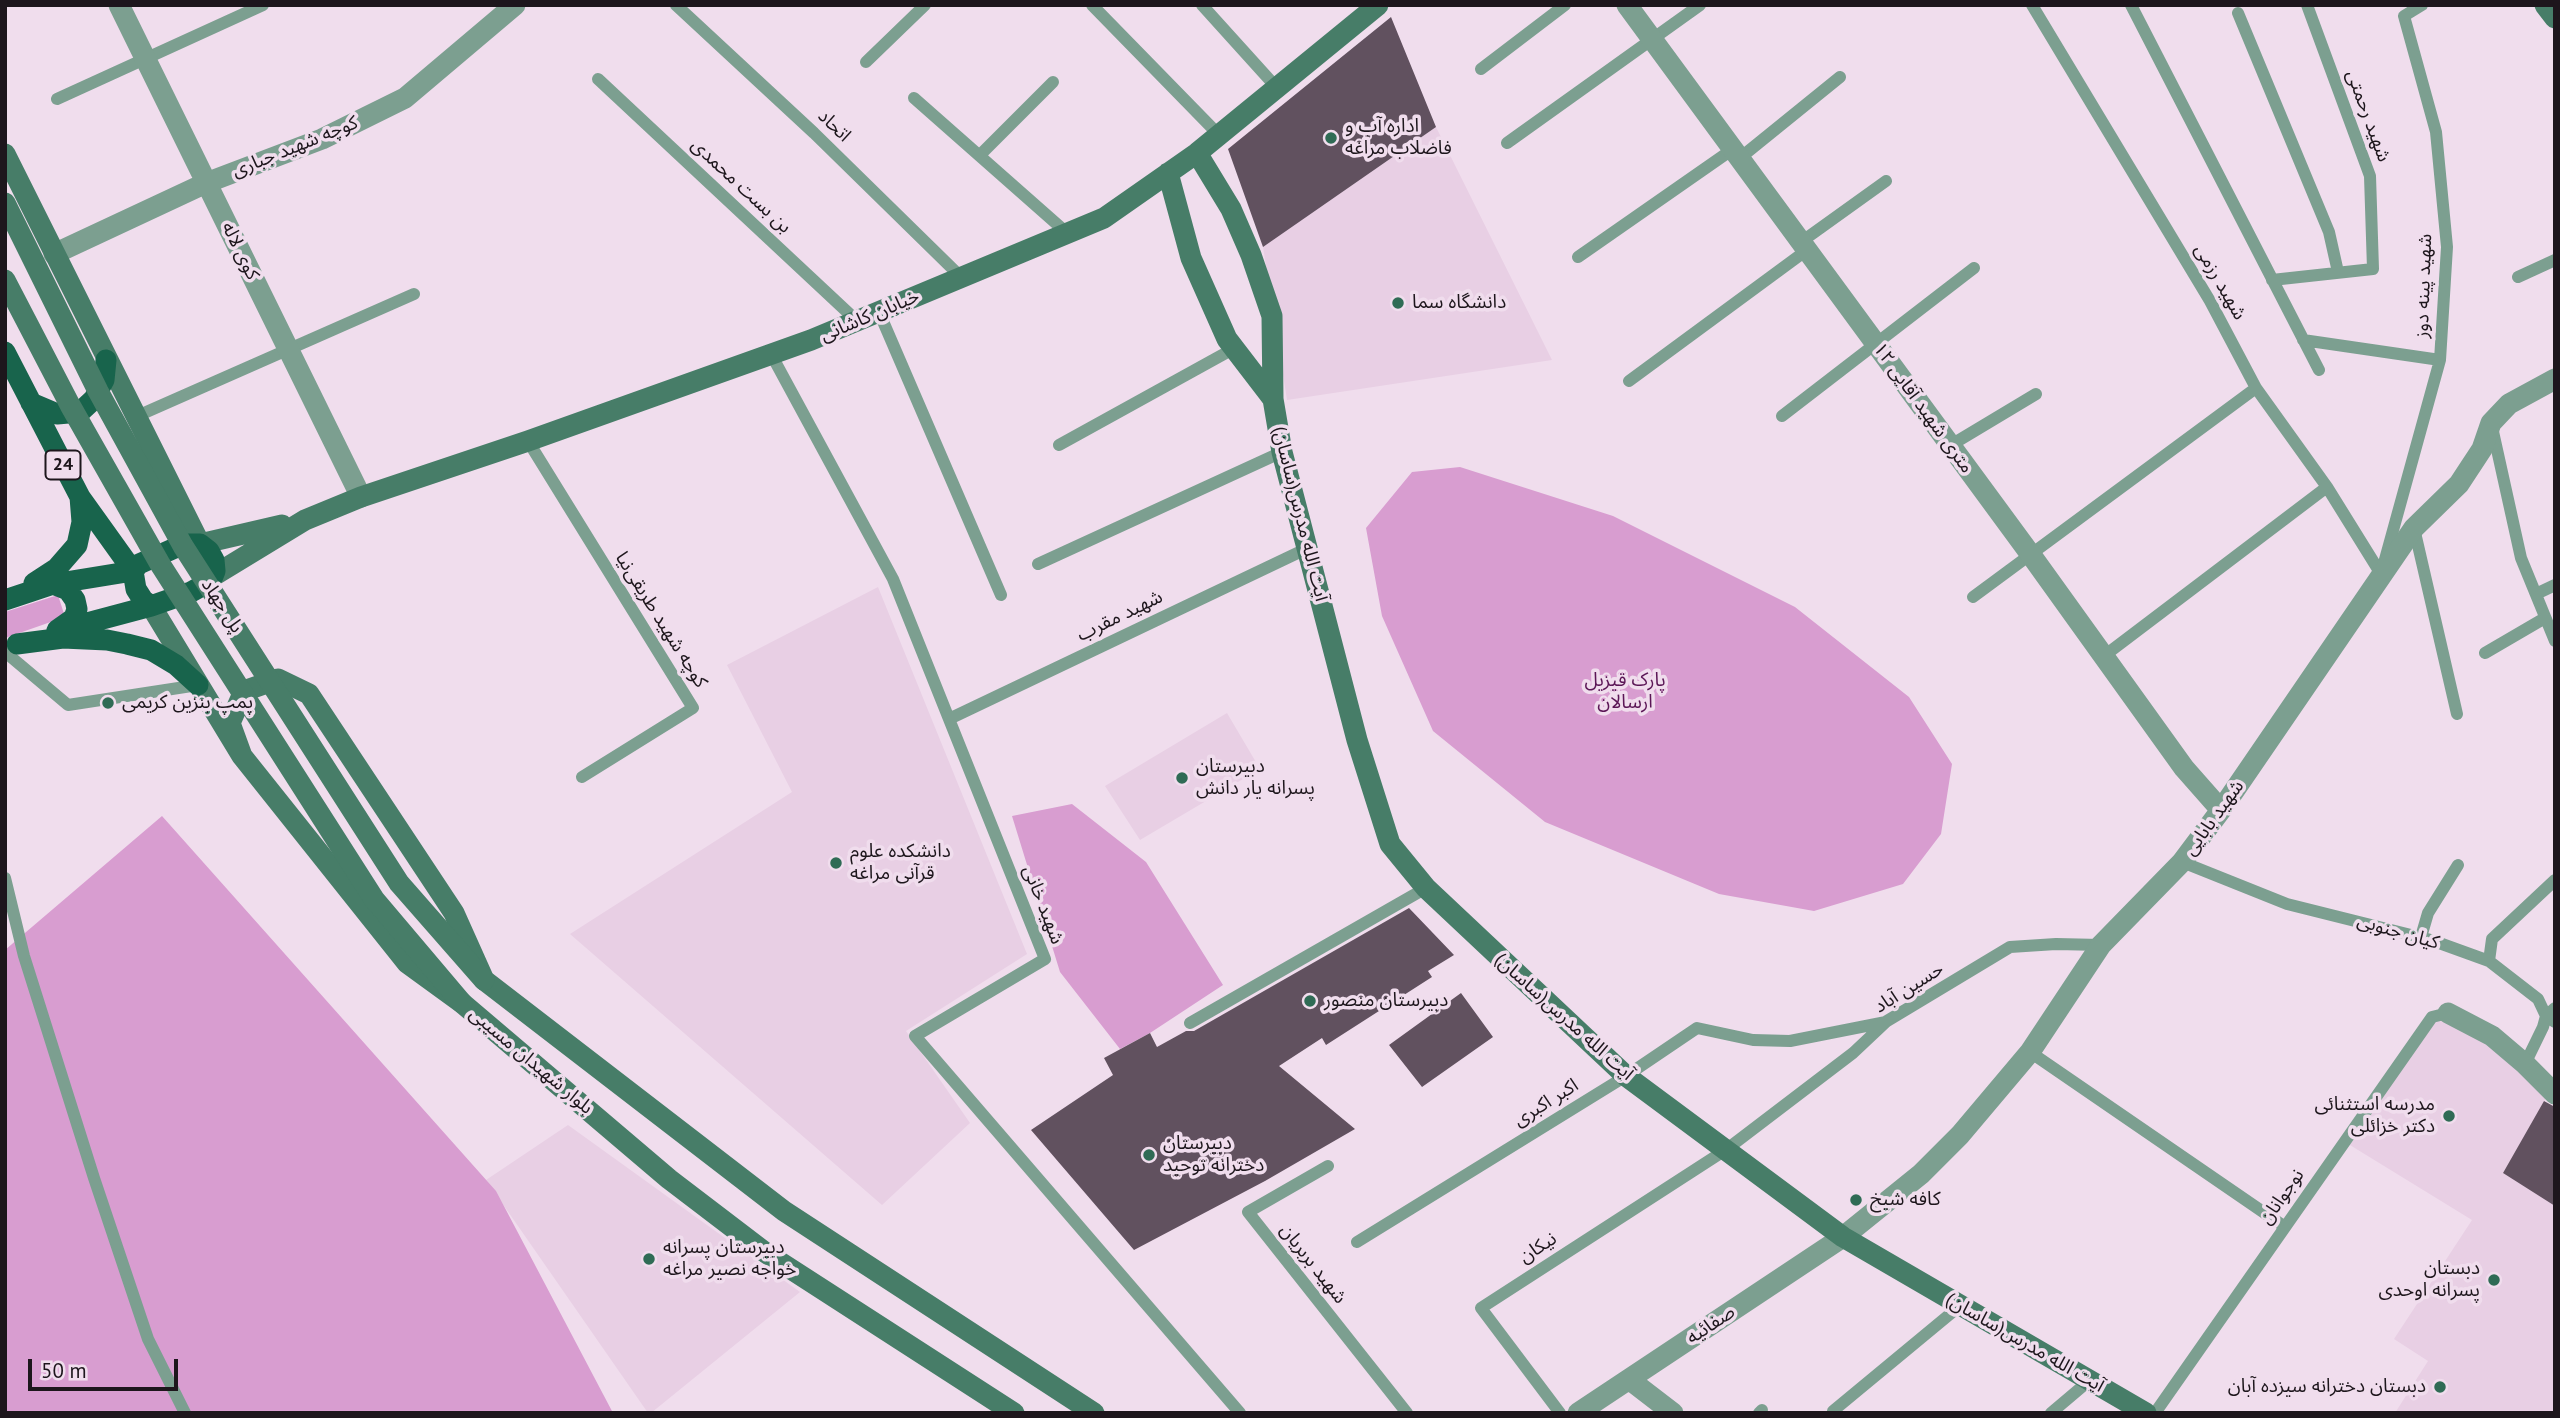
<!DOCTYPE html>
<html>
<head>
<meta charset="utf-8">
<style>
	body { margin:0 }
	#map { position:relative; width:2560px; height:1418px; overflow:hidden; background:#f0dded; font-family:"PT Sans",sans-serif }
	canvas { display:block }
	.frame { position:absolute; inset:0; border:7px solid #1d161c; pointer-events:none }
	.scale { position:absolute; left:28px; top:1359px; width:150px; height:32px; box-sizing:border-box; border:4px solid #1d161c; border-top:0; padding-left:9px; font-size:21px; line-height:24px; white-space:nowrap; color:#1d161c; -webkit-text-stroke:5px #f0dded; paint-order:stroke }
</style>
</head>
<body>
<div id="map">
<canvas width="2560" height="1418"></canvas>
<div class="frame"></div>
<div class="scale">50 m</div>
</div>
<script>
const ctx = document.querySelector('canvas').getContext('2d');
ctx.lineJoin = 'round';
function paint(path, color) {
  ctx.fillStyle = color;
  ctx.fill(path, 'evenodd');
}
function toPath(rows) {
  const path = new Path2D();
  for (const r of rows) {
    path.moveTo(r[0], r[1]);
    for (let i = 2; i < r.length; i += 2) path.lineTo(r[i], r[i + 1]);
  }
  return path;
}
function stroke(path, color, width, dash) {
  ctx.strokeStyle = color;
  ctx.lineWidth = width;
  ctx.lineCap = dash ? 'butt' : 'round';
  ctx.setLineDash(dash || []);
  ctx.stroke(path);
}
function drawText(font, color, halo, rows, align = 'center') {
  ctx.font = font + ' "PT Sans","Noto Sans Arabic",sans-serif';
  ctx.lineWidth = 7;
  ctx.setLineDash([]);
  ctx.textBaseline = 'middle';
  ctx.strokeStyle = halo;
  ctx.fillStyle = color;
  for (const [text, x, y, turn = 0] of rows) {
    ctx.save();
    ctx.translate(x, y);
    ctx.rotate((+turn || 0) * Math.PI / 180);
    ctx.textAlign = isNaN(turn) ? turn : align;
    if (halo) ctx.strokeText(text, 0, 0);
    ctx.fillText(text, 0, 0);
    ctx.restore();
  }
}
paint(toPath([
	[1436,127,1552,360,1287,400,1263,247],
	[878,587,1027,954,906,1031,970,1123,882,1205,570,934,792,792,727,665],
	[1227,713,1260,769,1140,840,1105,786],
	[2448,1013,2550,1091,2503,1173,2555,1206,2555,1413,2395,1413,2428,1361,2394,1339,2472,1220,2345,1142,2432,1017],
	[568,1125,800,1292,651,1413,648,1413,486,1180]
]), '#e8cfe4');
paint(toPath([
	[1460,467,1613,516,1795,607,1909,697,1952,764,1941,834,1903,884,1814,911,1719,894,1545,822,1433,731,1382,616,1366,528,1412,472],
	[58,595,65,617,5,638,5,612],
	[1072,804,1146,862,1223,985,1150,1033,1120,1049,1060,972,1012,816],
	[162,816,496,1191,613,1413,5,1413,5,950]
]), '#d89dd0');
paint(toPath([
	[1391,17,1436,127,1263,247,1228,149],
	[1409,908,1454,955,1428,971,1432,977,1326,1045,1322,1038,1279,1066,1355,1129,1265,1181,1134,1250,1031,1130,1113,1075,1104,1058,1150,1033,1157,1047,1186,1031,1194,1031],
	[1461,993,1493,1037,1422,1087,1389,1045],
	[2544,1101,2555,1107,2555,1206,2503,1173]
]), '#61515f');
stroke(toPath([
	[676,5,814,133,962,278],
	[1092,5,1219,135],
	[1202,5,1277,88],
	[2032,5,2210,301,2256,388,2327,487,2381,574],
	[2131,5,2319,370],
	[2238,13,2329,232,2338,272],
	[866,62,925,5],
	[1481,69,1565,5],
	[598,79,857,321],
	[914,98,1067,233],
	[57,99,263,5],
	[1507,143,1700,5],
	[980,155,1053,82],
	[1740,158,1840,77],
	[1801,242,1886,181],
	[1578,257,1733,149],
	[2518,277,2555,260],
	[2272,280,2373,269,2370,176,2307,5],
	[879,312,1001,595],
	[2303,340,2440,360],
	[771,354,893,579,1045,959,915,1036,1240,1413],
	[1629,381,1807,250],
	[1782,416,1974,268],
	[135,417,414,294],
	[2492,427,2521,558,2555,641],
	[528,441,693,708,582,777],
	[1059,445,1233,349],
	[1951,445,2036,394],
	[2414,528,2457,714],
	[2384,563,2440,360,2447,247,2436,132,2404,16,2422,5],
	[1038,564,1282,452],
	[2536,594,2555,585],
	[1973,597,2256,388],
	[5,652,68,705,198,685],
	[2485,653,2545,618],
	[2104,656,2327,487],
	[949,719,1308,548],
	[2182,862,2287,904,2431,940,2489,961,2538,999,2546,1016,2543,1027,2525,1064],
	[5,878,24,956,94,1178,148,1339,185,1413],
	[2421,937,2428,913,2458,865],
	[2489,961,2492,939,2555,880],
	[2555,1008,2546,1016,2555,1022],
	[1190,1023,1426,888],
	[2030,1052,2285,1227],
	[1328,1166,1248,1212,1407,1413],
	[1357,1242,1626,1076,1697,1028,1753,1040,1790,1041,1886,1022],
	[1833,1411,1961,1305],
	[1560,1413,1481,1308,1727,1149,1853,1053,1887,1021,2010,947,2056,944,2101,945],
	[1759,1413,1762,1410],
	[2051,1413,2090,1380],
	[2155,1413,2432,1017,2448,1013]
]), '#7c9f90', 12);
stroke(toPath([
	[119,5,361,497],
	[1627,5,2031,555,2184,768,2221,810],
	[54,254,206,183,322,139,405,98,515,5],
	[2448,1013,2492,1036,2525,1064,2555,1094],
	[1630,1380,1673,1413],
	[1578,1413,1843,1237,1921,1174,1960,1135,2030,1052,2101,945,2182,862,2221,810,2414,528,2459,484,2482,449,2491,423,2509,404,2555,379]
]), '#7c9f90', 21);
stroke(toPath([
	[2545,5,2555,18],
	[1197,153,1231,209,1251,255,1272,316,1273,399,1282,452,1357,740,1390,844,1426,888,1626,1076,1843,1237,2146,1413],
	[5,154,200,544,282,525],
	[1168,173,1191,258,1227,339,1273,399],
	[213,576,305,520,361,497,528,441,811,340,1104,218,1197,153,1378,5],
	[151,606,242,756,407,963,462,1003,669,1179,766,1253,1014,1413],
	[242,756,230,723,244,691,278,679,309,694,454,913,484,980,784,1211,1094,1413]
]), '#477d68', 21);
stroke(toPath([
	[5,352,80,497,133,571,53,584,5,600],
	[31,403,57,414,80,412,94,399,98,391,104,380,106,360],
	[184,544,200,544,209,551,214,560,215,571,213,576,209,582,191,592,151,606,143,600,136,589,133,571,139,564,184,544],
	[34,583,57,568,77,545,82,522,80,497],
	[53,584,68,590,75,600,77,609,74,618,57,630],
	[61,630,151,606],
	[17,644,63,638,107,640,127,644,151,650,176,665,198,685]
]), '#18644c', 21);
stroke(toPath([
	[5,203,98,391,183,546,399,883,484,980],
	[5,280,70,405,160,564,374,899,462,1003]
]), '#477d68', 21);
for (const [x, y, r, color] of [
	[1331,138,7,"#2f6b55"],
	[1398,303,7,"#2f6b55"],
	[108,703,7,"#2f6b55"],
	[1182,778,7,"#2f6b55"],
	[836,863,7,"#2f6b55"],
	[1310,1001,7,"#2f6b55"],
	[2449,1116,7,"#2f6b55"],
	[1149,1155,7,"#2f6b55"],
	[1856,1200,7,"#2f6b55"],
	[649,1259,7,"#2f6b55"],
	[2494,1280,7,"#2f6b55"],
	[2440,1387,7,"#2f6b55"]
]) {
  const dot = new Path2D();
  dot.arc(x, y, r, 0, 2 * Math.PI);
  ctx.fillStyle = color;
  ctx.fill(dot);
  stroke(dot, '#f0dded', 2.5);
}
for (const [x, y, w] of [
	[63,465,35]
]) {
  const box = new Path2D();
  box.roundRect(x - w / 2, y - 14.5, w, 29, 5);
  ctx.fillStyle = '#f0dded';
  ctx.fill(box);
  stroke(box, '#1d161c', 2);
}
drawText('bold 18px', '#1d161c', null, [
	["24",63,465]
]);
drawText('19px', '#1d161c', '#f0dded', [
	["شهید رحمتی",2368,116,70],
	["اتحاد",834,126,44],
	["کوچه شهید جباری",295,147,-22],
	["بن بست محمدی",741,186,43],
	["کوی لاله",240,251,64],
	["شهید رزمی",2220,282,60],
	["شهید پینه دوز",2424,286,-88],
	["خیابان کاشانی",870,316,-23],
	["۱۲ متری شهید آقایی",1923,408,54],
	["آیت الله مدرس(ساسان)",1300,514,76],
	["پل جهاد",222,606,57],
	["شهید مقرب",1120,616,-26],
	["کوچه شهید طریقی‌نیا",661,620,58],
	["شهید بابایی",2214,818,-54],
	["شهید خانی",1043,905,69],
	["کیان جنوبی",2398,932,16],
	["حسین آباد",1909,988,-32],
	["آیت الله مدرس(ساسان)",1564,1017,42],
	["بلوار شهیدان مسیبی",531,1061,40],
	["اکبر اکبری",1546,1103,-32],
	["نوجوانان",2282,1197,-55],
	["نیکان",1538,1248,-33],
	["شهید بربریان",1313,1264,52],
	["صفائیه",1711,1325,-34],
	["آیت الله مدرس(ساسان)",2025,1343,30]
]);
drawText('19px', '#1d161c', '#f0dded', [
	["اداره آب و",1345,127],
	["فاضلاب مراغه",1345,149],
	["دانشگاه سما",1412,303],
	["پمپ بنزین کریمی",122,703],
	["دبیرستان",1196,767],
	["پسرانه یار دانش",1196,789],
	["دانشکده علوم",850,852],
	["قرآنی مراغه",850,874],
	["دبیرستان منصور",1324,1001],
	["مدرسه استثنائی",2435,1105,"right"],
	["دکتر خزائلی",2435,1127,"right"],
	["دبیرستان",1163,1144],
	["دخترانه توحید",1163,1166],
	["کافه شیخ",1870,1200],
	["دبیرستان پسرانه",663,1248],
	["خواجه نصیر مراغه",663,1270],
	["دبستان",2480,1269,"right"],
	["پسرانه اوحدی",2480,1291,"right"],
	["دبستان دخترانه سیزده آبان",2426,1387,"right"]
], 'left');
drawText('19px', '#5b1656', '#f0dded', [
	["پارک قیزیل",1625,681],
	["ارسالان",1625,703]
]);
</script>
</body>
</html>
